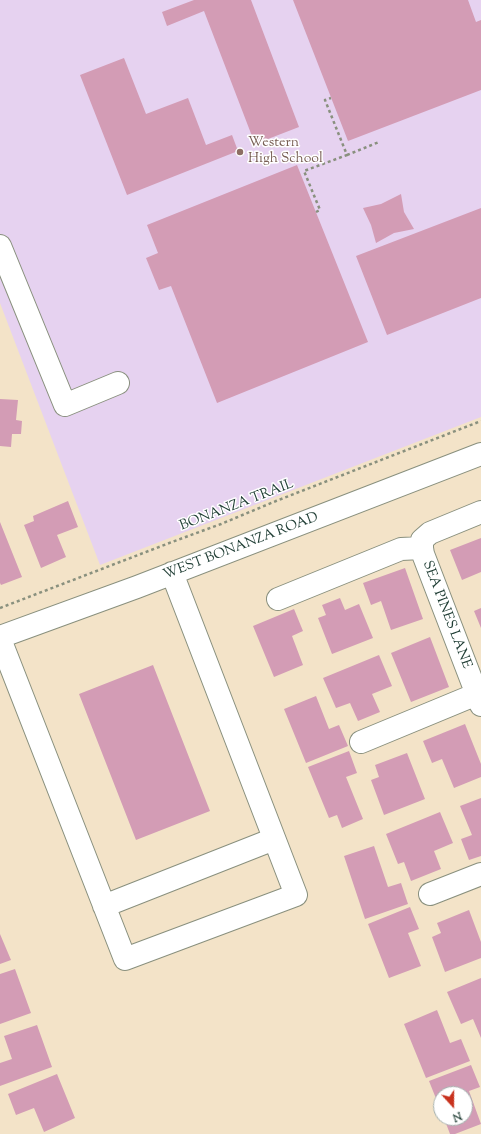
<!DOCTYPE html>
<html>
<head>
<meta charset="utf-8">
<style>
	body { margin:0 }
	#map { position:relative; width:481px; height:1134px; overflow:hidden; background:#f3e3c8; font-family:"Sorts Mill Goudy",serif }
	canvas { display:block }
	.north { position:absolute; left:433px; top:1086px; width:40px; height:40px; box-sizing:border-box; background:#fff; border:1px solid #a5b1ae; border-radius:50%; rotate:159deg; font-size:11px; font-weight:700; line-height:16px; text-align:center; color:#1f3d34 }
	.north::after { content:''; display:block; margin:auto; width:14px; height:18px; background:#c8321e; clip-path:polygon(50% 0,100% 100%,50% 72%,0 100%) }
</style>
</head>
<body>
<div id="map">
<canvas width="481" height="1134"></canvas>
<div class="north">N</div>
</div>
<script>
const ctx = document.querySelector('canvas').getContext('2d');
ctx.lineJoin = 'round';
function paint(path, color) {
  ctx.fillStyle = color;
  ctx.fill(path, 'evenodd');
}
function toPath(rows) {
  const path = new Path2D();
  for (const r of rows) {
    path.moveTo(r[0], r[1]);
    for (let i = 2; i < r.length; i += 2) path.lineTo(r[i], r[i + 1]);
  }
  return path;
}
function stroke(path, color, width, dash) {
  ctx.strokeStyle = color;
  ctx.lineWidth = width;
  ctx.lineCap = dash ? 'butt' : 'round';
  ctx.setLineDash(dash || []);
  ctx.stroke(path);
}
function drawText(font, color, halo, rows, align = 'center') {
  ctx.font = font + ' "Sorts Mill Goudy",serif';
  ctx.lineWidth = 3;
  ctx.setLineDash([]);
  ctx.textBaseline = 'middle';
  ctx.strokeStyle = halo;
  ctx.fillStyle = color;
  for (const [text, x, y, turn = 0] of rows) {
    ctx.save();
    ctx.translate(x, y);
    ctx.rotate((+turn || 0) * Math.PI / 180);
    ctx.textAlign = isNaN(turn) ? turn : align;
    if (halo) ctx.strokeText(text, 0, 0);
    ctx.fillText(text, 0, 0);
    ctx.restore();
  }
}
paint(toPath([
	[0,0,481,0,481,417,100,565,0,303]
]), '#e6d2f0');
paint(toPath([
	[194,0,251,0,299,127,255,144,204,11,167,26,162,12],
	[293,0,468,0,476,22,481,20,481,90,348,141],
	[124,58,146,114,188,98,206,145,232,135,238,151,127,195,80,75],
	[297,165,368,342,217,403,171,286,159,290,146,258,158,253,147,225],
	[401,194,404,212,414,229,394,233,376,243,371,225,363,208,381,204],
	[481,208,481,298,387,335,356,256],
	[0,399,18,400,16,420,22,421,21,434,12,434,11,447,0,446],
	[68,501,78,527,57,535,66,557,41,568,24,525,34,521,33,516],
	[0,522,22,577,1,585,0,583],
	[481,538,481,572,462,580,450,550],
	[405,568,423,619,391,630,381,601,371,605,363,583],
	[340,598,345,610,359,604,373,638,332,654,318,618,326,615,322,605],
	[481,608,481,628,474,611],
	[294,609,303,631,292,636,303,665,274,677,253,626],
	[430,637,449,687,411,702,391,653],
	[379,655,392,686,372,694,380,712,358,721,350,703,336,708,323,678],
	[153,665,210,811,136,840,79,694],
	[316,696,329,729,339,725,348,746,306,763,284,709],
	[465,724,481,764,481,777,454,788,442,759,432,763,423,741],
	[349,751,357,773,346,777,363,819,342,828,337,815,329,818,308,767],
	[407,753,425,799,384,815,371,780,379,777,375,765],
	[481,798,481,856,469,860,461,839,472,835,460,806],
	[440,812,453,843,434,851,441,869,411,881,404,862,398,864,386,834],
	[374,846,388,887,401,883,408,904,365,919,344,856],
	[410,907,419,929,408,933,421,966,389,978,368,924],
	[469,910,481,942,481,958,445,972,432,937,441,933,437,923],
	[0,934,11,960,0,964],
	[15,969,31,1013,0,1024,0,974],
	[481,978,481,1038,473,1019,461,1024,447,992],
	[437,1010,450,1043,461,1039,470,1061,426,1078,404,1024],
	[37,1025,52,1067,0,1086,0,1063,12,1059,4,1036],
	[471,1065,480,1087,469,1091,481,1124,455,1134,450,1134,444,1118,465,1118,465,1094,441,1094,441,1111,429,1081],
	[57,1074,75,1118,44,1132,34,1108,16,1115,8,1094]
]), '#d39cb5');
const minor = toPath([
	[0,246,65,405,118,383],
	[481,512,430,533,422,540,422,548,423,554,481,705],
	[278,599,401,549,422,548],
	[0,637,137,587,481,454],
	[0,639,125,959,296,895,172,573],
	[361,742,477,694],
	[430,894,481,874],
	[104,906,274,839]
]);
stroke(minor, '#89907e', 24);
stroke(toPath([
	[347,155,379,142],
	[316,212,320,210,304,171,347,155,325,100,331,98],
	[0,608,172,542,221,524,276,501,481,421]
]), '#89907e', 2.5, [3, 3]);
stroke(minor, '#fff', 22);
for (const [x, y, r, color] of [
	[240,152,4,"#8d6e63"]
]) {
  const dot = new Path2D();
  dot.arc(x, y, r, 0, 2 * Math.PI);
  ctx.fillStyle = color;
  ctx.fill(dot);
  stroke(dot, '#fff', 1.5);
}
drawText('14px', '#785e54', '#fff', [
	["Western",248,144],
	["High School",248,160]
], 'left');
drawText('14px', '#1f3d34', '#fff', [
	["BONANZA TRAIL",237,506,-21],
	["WEST BONANZA ROAD",241,547,-21],
	["SEA PINES LANE",446,615,69]
]);
</script>
</body>
</html>
